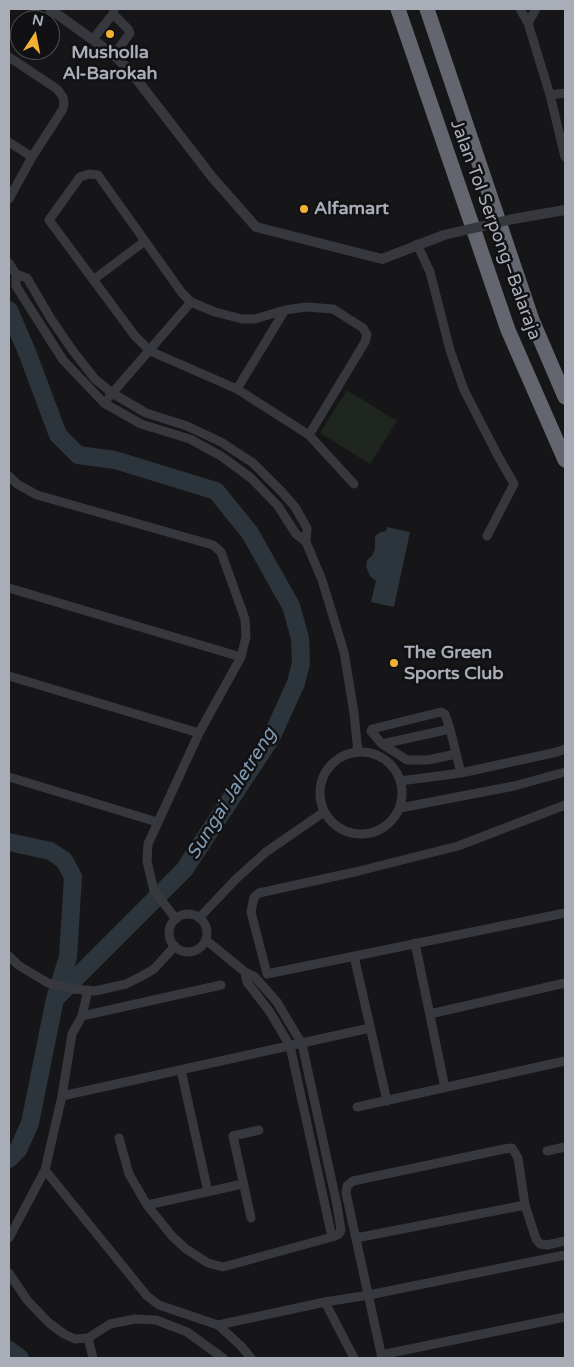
<!DOCTYPE html>
<html>
<head>
<meta charset="utf-8">
<style>
	body { margin:0 }
	#map { position:relative; width:574px; height:1367px; overflow:hidden; background:#161618; font-family:"Varela Round",sans-serif }
	canvas { display:block }
	.frame { position:absolute; inset:0; border:10px solid #a8adb8; pointer-events:none }
	.north { position:absolute; left:10px; top:10px; width:50px; height:50px; box-sizing:border-box; background:#111113; border:1px solid #4d4f55; border-radius:50%; rotate:11deg; font-size:14px; font-weight:700; line-height:20px; text-align:center; color:#a8adb8 }
	.north::after { content:''; display:block; margin:auto; width:18px; height:22px; background:#f2b134; clip-path:polygon(50% 0,100% 100%,50% 72%,0 100%) }
</style>
</head>
<body>
<div id="map">
<canvas width="574" height="1367"></canvas>
<div class="frame"></div>
<div class="north">N</div>
</div>
<script>
const ctx = document.querySelector('canvas').getContext('2d');
ctx.lineJoin = 'round';
function paint(path, color) {
  ctx.fillStyle = color;
  ctx.fill(path, 'evenodd');
}
function toPath(rows) {
  const path = new Path2D();
  for (const r of rows) {
    if (r.length === 3) {
      path.moveTo(r[0] + r[2], r[1]);
      path.arc(r[0], r[1], r[2], 0, 2 * Math.PI);
      continue;
    }
    path.moveTo(r[0], r[1]);
    for (let i = 2; i < r.length; i += 2) path.lineTo(r[i], r[i + 1]);
  }
  return path;
}
function stroke(path, color, width, dash) {
  ctx.strokeStyle = color;
  ctx.lineWidth = width;
  ctx.lineCap = dash ? 'butt' : 'round';
  ctx.setLineDash(dash || []);
  ctx.stroke(path);
}
function drawText(font, color, halo, rows, align = 'center') {
  ctx.font = font + ' "Varela Round",sans-serif';
  ctx.lineWidth = 5;
  ctx.setLineDash([]);
  ctx.textBaseline = 'middle';
  ctx.strokeStyle = halo;
  ctx.fillStyle = color;
  for (const [text, x, y, turn = 0] of rows) {
    ctx.save();
    ctx.translate(x, y);
    ctx.rotate((+turn || 0) * Math.PI / 180);
    ctx.textAlign = isNaN(turn) ? turn : align;
    if (halo) ctx.strokeText(text, 0, 0);
    ctx.fillText(text, 0, 0);
    ctx.restore();
  }
}
paint(toPath([
	[347,390,397,421,370,464,320,433]
]), '#1e261f');
paint(toPath([
	[387,527,410,532,394,607,371,602,376,581,370,576,366,566,367,560,372,556,375,549,375,536,381,532,386,531]
]), '#2c353c');
stroke(toPath([
	[9,310,27,352,58,435,78,455,115,460,216,491,250,533,291,606,300,638,301,663,296,683,271,738,184,870,55,999,30,1123,18,1150,9,1159],
	[9,842,50,851,64,860,73,877,68,957,56,996],
	[9,1350,20,1358]
]), '#2c353c', 18);
stroke(toPath([
	[520,9,528,23,550,95,565,157],
	[113,14,128,29,130,33,114,55],
	[528,23,536,9],
	[93,39,113,14,114,9],
	[9,57,57,89,63,97,64,103,63,109,32,157,9,199],
	[550,95,565,93],
	[9,142,32,157],
	[417,244,430,272,450,350,464,390,498,456,514,484,487,536],
	[9,263,16,274,16,286,63,360,104,403,141,424,190,439,221,456,251,478,278,506,296,534,306,542],
	[16,274,27,278,51,319,73,351,95,379,112,393,146,413,187,426,221,442,253,463,281,491,295,507,307,528,306,542,322,580,344,652,354,713,358,752],
	[93,280,145,241],
	[237,389,285,310],
	[109,397,191,302],
	[309,435,365,342,367,335,363,328,333,309,306,307,285,310,255,319,242,319,215,312,191,302,182,293,98,175,89,174,80,177,49,220,135,336,150,351,237,389,309,435,354,484],
	[9,476,17,484,37,495,213,545,221,552,245,619,246,637,241,657,199,733,148,844,147,861,154,891,176,919],
	[9,588,241,657],
	[9,676,199,733],
	[450,729,445,714,441,712,372,729,371,731,382,744,407,760,428,760,456,754],
	[382,744,450,729,461,773],
	[361,793,41],
	[9,777,157,822],
	[400,781,461,773,557,752,565,749],
	[565,805,458,846,355,872,259,893,254,897,251,912,267,974,565,913],
	[400,808,514,786,565,772],
	[188,933,19],
	[199,918,236,879,266,852,324,812],
	[415,943,445,1088],
	[9,956,18,965,48,983,73,989,95,991,126,984,140,977,154,969,175,946],
	[354,956,387,1101],
	[245,972,247,982,270,1012,290,1046,332,1237],
	[430,1014,565,983],
	[82,1016,88,990],
	[181,1070,208,1192],
	[62,1096,370,1028],
	[357,1107,565,1061],
	[119,1138,129,1174,147,1205,172,1236,186,1249,208,1263,223,1267,332,1237,339,1234,341,1230,337,1205,302,1044,277,1002,255,977,245,972,206,940],
	[547,1151,565,1147],
	[45,1170,147,1296,159,1305,218,1325,325,1302,369,1295,565,1255],
	[147,1205,243,1184],
	[251,1218,233,1136,259,1130],
	[9,1238,45,1170,62,1096,72,1034,82,1016,221,985],
	[356,1238,525,1205],
	[9,1273,27,1300,49,1323,64,1334,75,1339,88,1338,110,1324,135,1319,156,1320,187,1332,223,1358],
	[325,1302,354,1358],
	[218,1325,241,1346,251,1358],
	[88,1338,93,1358],
	[381,1355,565,1317],
	[382,1358,346,1193,347,1186,353,1181,504,1149,512,1148,518,1158,525,1205,536,1239,540,1244,547,1245,565,1241]
]), '#37383d', 9);
stroke(toPath([
	[50,9,114,55,131,72,212,177,256,227,382,259,444,235],
	[513,219,565,210]
]), '#37383d', 10);
stroke(toPath([
	[398,9,508,330,565,460],
	[427,9,532,320,565,397]
]), '#63666e', 15);
stroke(toPath([
	[444,235,513,219]
]), '#37383d', 10);
for (const [x, y, r, color] of [
	[110,34,5,"#f2b134"],
	[304,209,5,"#f2b134"],
	[394,663,5,"#f2b134"]
]) {
  const dot = new Path2D();
  dot.arc(x, y, r, 0, 2 * Math.PI);
  ctx.fillStyle = color;
  ctx.fill(dot);
  stroke(dot, '#111113', 2);
}
drawText('bold 18px', '#a8adb8', '#111113', [
	["Musholla",110,53,"center"],
	["Al-Barokah",110,74,"center"],
	["Alfamart",314,209],
	["The Green",404,653],
	["Sports Club",404,674]
], 'left');
drawText('18px', '#a8adb8', '#111113', [
	["Jalan Tol Serpong–Balaraja",495,230,70]
]);
drawText('italic 19px', '#7f9bb3', '#111113', [
	["Sungai Jaletreng",232,794,-58]
]);
</script>
</body>
</html>
